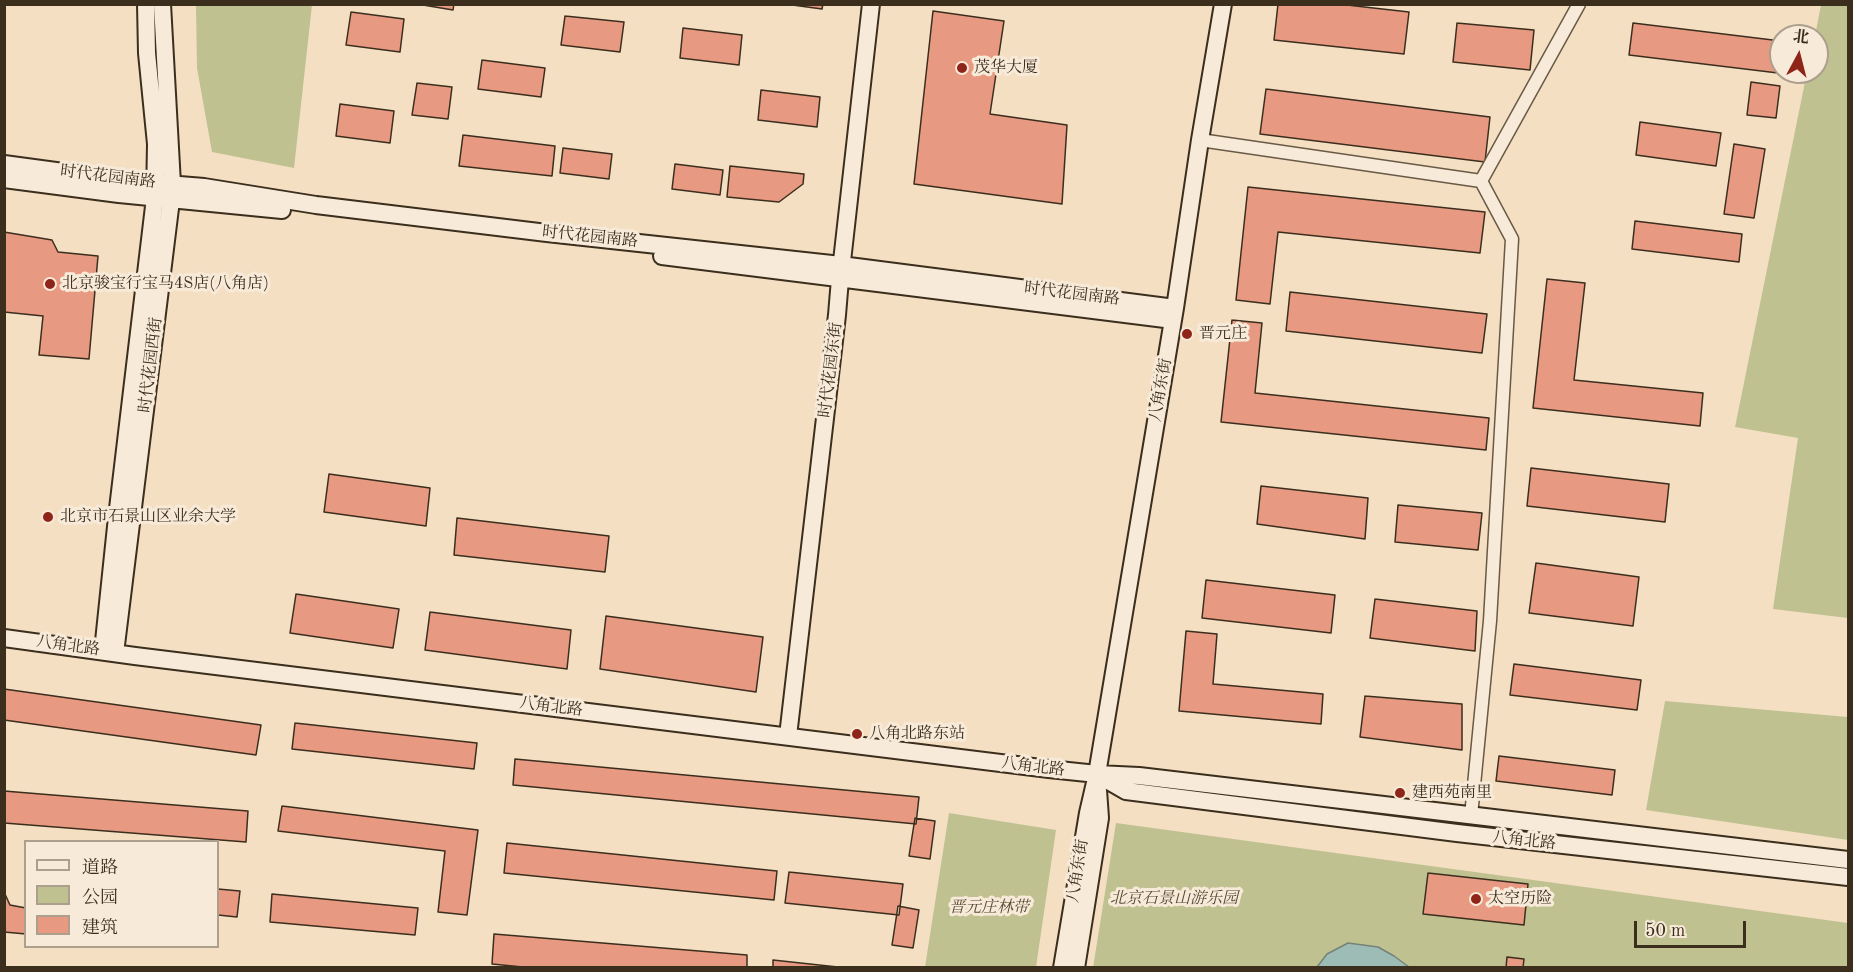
<!DOCTYPE html>
<html>
<head>
<meta charset="utf-8">
<style>
	body { margin:0 }
	#map { position:relative; width:1853px; height:972px; overflow:hidden; background:#f4dfc3; font-family:"Old Standard TT","Noto Serif SC",serif }
	canvas { display:block }
	.frame { position:absolute; inset:0; border:6px solid #3b2e1d; pointer-events:none }
	.legend { position:absolute; left:24px; top:840px; width:195px; height:108px; box-sizing:border-box; background:#f8ead8; border:2px solid #ac9f8d; margin:0; padding:8px 10px; list-style:none; font-size:18px; color:#3b2e1d }
	.legend li { display:flex; align-items:center; gap:12px; height:30px }
	.legend b { width:30px; border:2px solid #ac9f8d }
	.north { position:absolute; left:1769px; top:24px; width:60px; height:60px; box-sizing:border-box; background:#f8ead8; border:2px solid #ac9f8d; border-radius:50%; rotate:7deg; font-size:16px; font-weight:700; line-height:24px; text-align:center; color:#3b2e1d }
	.north::after { content:''; display:block; margin:auto; width:21px; height:27px; background:#8f2418; clip-path:polygon(50% 0,100% 100%,50% 72%,0 100%) }
	.scale { position:absolute; left:1634px; top:921px; width:112px; height:27px; box-sizing:border-box; border:3px solid #3b2e1d; border-top:0; padding-left:8px; font-size:18px; line-height:21px; white-space:nowrap; color:#3b2e1d; -webkit-text-stroke:4px #f8ead8; paint-order:stroke }
</style>
</head>
<body>
<div id="map">
<canvas width="1853" height="972"></canvas>
<div class="frame"></div>
<ul class="legend">
<li><b style="height:8px;background:#f8ead8"></b>道路</li>
<li><b style="height:16px;background:#bfc191"></b>公园</li>
<li><b style="height:16px;background:#e79982"></b>建筑</li>
</ul>
<div class="north">北</div>
<div class="scale">50 m</div>
</div>
<script>
const ctx = document.querySelector('canvas').getContext('2d');
ctx.lineJoin = 'round';
function paint(path, color) {
  ctx.fillStyle = color;
  ctx.fill(path, 'evenodd');
}
function toPath(rows) {
  const path = new Path2D();
  for (const r of rows) {
    path.moveTo(r[0], r[1]);
    for (let i = 2; i < r.length; i += 2) path.lineTo(r[i], r[i + 1]);
  }
  return path;
}
function stroke(path, color, width, dash) {
  ctx.strokeStyle = color;
  ctx.lineWidth = width;
  ctx.lineCap = dash ? 'butt' : 'round';
  ctx.setLineDash(dash || []);
  ctx.stroke(path);
}
function drawText(font, color, halo, rows, align = 'center') {
  ctx.font = font + ' "Old Standard TT","Noto Serif SC",serif';
  ctx.lineWidth = 6;
  ctx.setLineDash([]);
  ctx.textBaseline = 'middle';
  ctx.strokeStyle = halo;
  ctx.fillStyle = color;
  for (const [text, x, y, turn = 0] of rows) {
    ctx.save();
    ctx.translate(x, y);
    ctx.rotate((+turn || 0) * Math.PI / 180);
    ctx.textAlign = isNaN(turn) ? turn : align;
    if (halo) ctx.strokeText(text, 0, 0);
    ctx.fillText(text, 0, 0);
    ctx.restore();
  }
}
paint(toPath([
	[196,5,312,5,294,168,212,152,197,68],
	[1821,5,1848,5,1848,618,1773,609,1798,438,1735,427,1807,72,1817,72,1817,36,1815,36],
	[1665,701,1848,717,1848,840,1646,810],
	[949,813,1056,830,1036,967,925,967],
	[1116,823,1848,923,1848,967,1093,968]
]), '#bfc191');
const water = toPath([
	[1348,943,1378,947,1394,956,1409,967,1317,967,1327,954,1348,943]
]);
paint(water, '#9cbcb5');
stroke(water, '#758378', 1.5);
const building = toPath([
	[417,4,454,4,453,10,417,4],
	[785,4,823,4,822,9,785,4],
	[1278,4,1338,4,1409,12,1404,54,1274,40,1278,4],
	[933,11,1004,21,990,114,1067,125,1062,204,914,184,933,11],
	[351,12,404,19,400,52,346,45,351,12],
	[565,16,624,22,620,52,561,45,565,16],
	[1457,23,1534,30,1530,70,1453,62,1457,23],
	[1633,23,1781,41,1778,73,1629,55,1633,23],
	[683,28,742,35,739,65,680,58,683,28],
	[482,60,545,68,541,97,478,89,482,60],
	[1751,82,1780,86,1776,118,1747,115,1751,82],
	[417,83,452,87,448,119,412,115,417,83],
	[1266,89,1490,117,1485,162,1260,134,1266,89],
	[761,90,820,97,817,127,758,120,761,90],
	[340,104,394,111,390,143,336,136,340,104],
	[1640,122,1721,133,1716,166,1636,155,1640,122],
	[463,135,555,146,552,176,459,166,463,135],
	[1734,144,1765,149,1754,218,1724,214,1734,144],
	[563,148,612,154,609,179,560,173,563,148],
	[675,164,723,170,720,195,672,189,675,164],
	[730,166,804,174,803,184,779,202,727,197,730,166],
	[1248,187,1485,212,1480,253,1278,232,1270,304,1236,300,1248,187],
	[1635,221,1742,234,1739,262,1632,249,1635,221],
	[4,232,52,240,58,252,98,256,89,359,39,355,43,316,4,312,4,232],
	[1547,279,1585,283,1574,380,1703,393,1700,426,1533,408,1547,279],
	[1290,292,1487,314,1482,353,1286,331,1290,292],
	[1232,320,1262,323,1255,393,1489,418,1486,450,1221,422,1232,320],
	[1531,468,1669,484,1665,522,1527,506,1531,468],
	[329,474,430,488,426,526,324,512,329,474],
	[1261,486,1368,498,1365,539,1257,524,1261,486],
	[1398,505,1482,513,1478,550,1395,542,1398,505],
	[457,518,609,536,605,572,454,555,457,518],
	[1536,563,1639,577,1633,626,1529,613,1536,563],
	[1206,580,1335,595,1331,633,1202,618,1206,580],
	[296,594,399,609,393,648,290,633,296,594],
	[1375,599,1477,611,1475,651,1370,638,1375,599],
	[430,612,571,630,567,669,425,650,430,612],
	[606,616,763,637,756,692,600,669,606,616],
	[1186,631,1217,634,1213,684,1323,694,1321,724,1179,711,1186,631],
	[1514,664,1641,680,1637,710,1510,695,1514,664],
	[4,689,261,725,256,755,4,720,4,689],
	[1365,696,1462,704,1462,750,1360,737,1365,696],
	[295,723,477,743,474,769,292,749,295,723],
	[1499,756,1615,770,1612,795,1496,781,1499,756],
	[515,759,919,797,916,824,513,785,515,759],
	[4,791,248,811,246,842,4,823,4,791],
	[282,806,478,830,467,915,438,912,445,851,278,831,282,806],
	[915,818,935,821,930,859,909,856,915,818],
	[507,843,777,871,774,900,504,873,507,843],
	[789,872,903,884,899,915,785,903,789,872],
	[1428,873,1528,884,1524,925,1423,914,1428,873],
	[218,889,240,891,237,917,218,915,218,889],
	[4,892,10,905,26,908,26,934,4,932,4,892],
	[272,894,418,908,415,935,270,922,272,894],
	[898,906,919,910,913,948,892,945,898,906],
	[494,934,747,955,747,968,533,968,492,964,494,934],
	[1507,957,1524,959,1523,968,1506,968,1507,957],
	[773,960,847,968,773,968,773,960]
]);
paint(building, '#e79982');
stroke(building, '#3b2e1d', 1.5);
const street = toPath([
	[1200,140,1481,181,1512,239,1490,621,1471,816],
	[1481,181,1579,4]
]);
const secondary = toPath([
	[4,164,130,181,204,187,316,205,547,233,841,265,1175,308],
	[4,179,119,194,282,210],
	[662,256,1173,320],
	[4,638,135,656,1049,769,1097,774,1139,776,1848,860],
	[103,651,117,517,155,198,156,144,147,53,146,4],
	[115,653,171,200,172,184,162,4],
	[788,736,837,315,840,279,871,4],
	[1100,776,1126,791,1457,833,1848,877],
	[1062,968,1088,813,1097,774,1175,308,1200,140,1223,4],
	[1076,968,1100,818,1098,790]
]);
stroke(street, '#695a46', 15);
stroke(secondary, '#3b2e1d', 20);
stroke(street, '#f8ead8', 12);
stroke(secondary, '#f8ead8', 16);
for (const [x, y, r, color] of [
	[962,68,6,"#8f2418"],
	[50,284,6,"#8f2418"],
	[1187,334,6,"#8f2418"],
	[48,517,6,"#8f2418"],
	[857,734,6,"#8f2418"],
	[1400,793,6,"#8f2418"],
	[1476,899,6,"#8f2418"]
]) {
  const dot = new Path2D();
  dot.arc(x, y, r, 0, 2 * Math.PI);
  ctx.fillStyle = color;
  ctx.fill(dot);
  stroke(dot, '#f8ead8', 2);
}
drawText('16px', '#3b2e1d', '#f8ead8', [
	["茂华大厦",974,68],
	["北京骏宝行宝马4S店(八角店)",62,284],
	["晋元庄",1199,334],
	["北京市石景山区业余大学",60,517],
	["八角北路东站",869,734],
	["建西苑南里",1412,793],
	["太空历险",1488,899]
], 'left');
drawText('16px', '#3b2e1d', '#f8ead8', [
	["时代花园南路",108,177,7],
	["时代花园南路",590,237,6],
	["时代花园南路",1072,294,7],
	["时代花园西街",151,365,-83],
	["时代花园东街",831,370,-83],
	["八角东街",1161,390,-80],
	["八角北路",68,646,8],
	["八角北路",551,707,7],
	["八角北路",1033,767,7],
	["八角北路",1524,841,6],
	["八角东街",1078,871,-81]
]);
drawText('italic 16px', '#554b34', '#f8ead8', [
	["北京石景山游乐园",1174,899],
	["晋元庄林带",989,908]
]);
</script>
</body>
</html>
